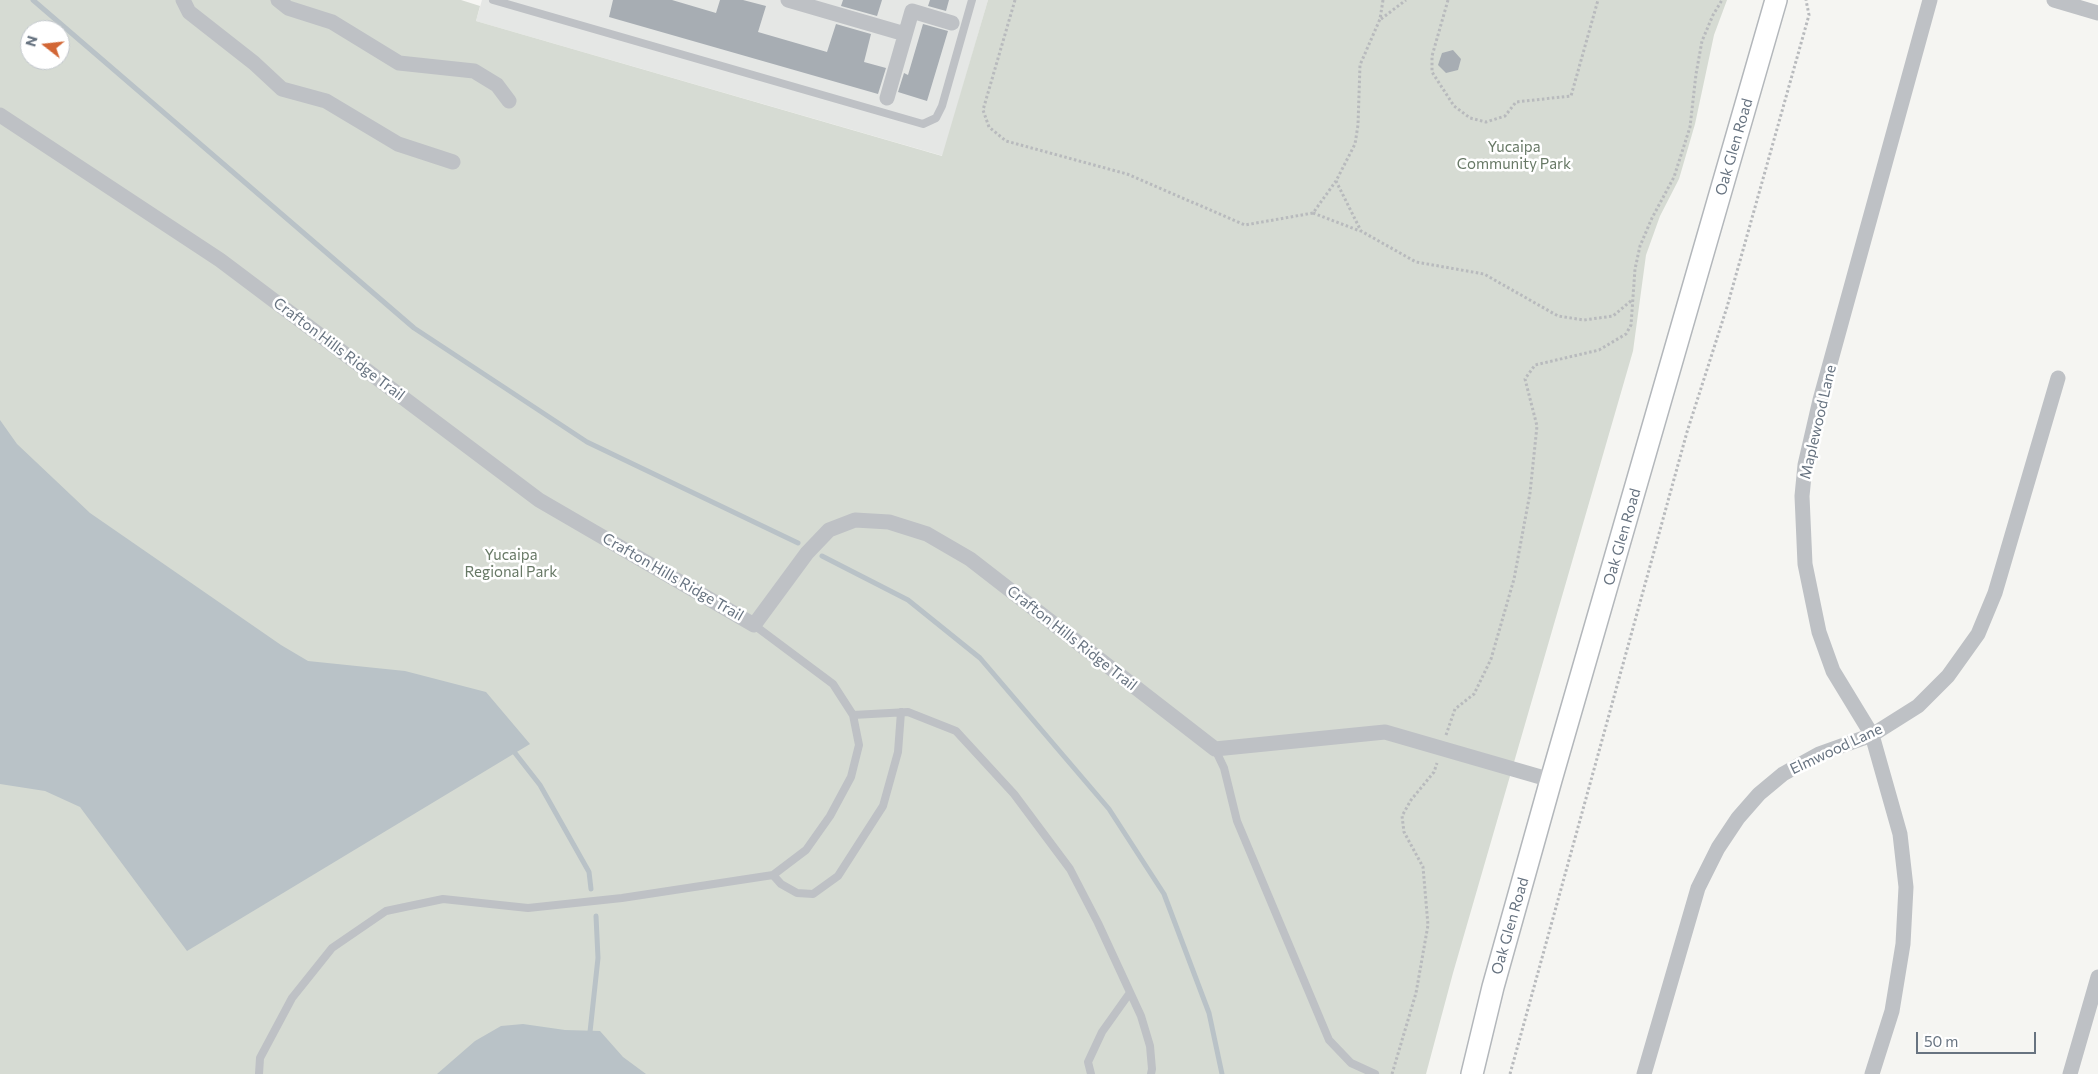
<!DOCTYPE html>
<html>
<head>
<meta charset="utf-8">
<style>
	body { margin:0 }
	#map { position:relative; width:2098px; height:1074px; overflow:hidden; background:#f5f5f2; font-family:Commissioner,sans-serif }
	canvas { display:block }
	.north { position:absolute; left:20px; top:20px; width:50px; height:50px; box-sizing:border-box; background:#fff; border:1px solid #c2c7cc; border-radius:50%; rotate:286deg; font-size:14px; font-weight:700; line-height:20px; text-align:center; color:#677380 }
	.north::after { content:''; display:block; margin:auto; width:18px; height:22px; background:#d26635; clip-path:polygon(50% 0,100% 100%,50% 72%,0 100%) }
	.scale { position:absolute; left:1916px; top:1032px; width:120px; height:22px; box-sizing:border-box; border:2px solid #677380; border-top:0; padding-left:6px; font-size:15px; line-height:18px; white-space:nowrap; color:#677380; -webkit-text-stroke:4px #fff; paint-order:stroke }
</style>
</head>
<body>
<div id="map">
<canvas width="2098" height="1074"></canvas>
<div class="north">N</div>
<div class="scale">50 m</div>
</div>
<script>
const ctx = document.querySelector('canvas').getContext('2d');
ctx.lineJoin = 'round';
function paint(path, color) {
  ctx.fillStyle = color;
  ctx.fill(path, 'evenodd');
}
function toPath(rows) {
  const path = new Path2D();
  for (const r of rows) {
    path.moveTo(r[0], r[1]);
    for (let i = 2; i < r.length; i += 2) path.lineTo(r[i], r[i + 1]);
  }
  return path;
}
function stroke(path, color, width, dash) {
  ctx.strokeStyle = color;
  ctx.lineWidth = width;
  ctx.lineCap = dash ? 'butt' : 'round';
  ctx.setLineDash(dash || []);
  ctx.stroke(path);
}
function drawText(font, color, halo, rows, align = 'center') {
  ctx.font = font + ' Commissioner,sans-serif';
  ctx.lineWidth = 5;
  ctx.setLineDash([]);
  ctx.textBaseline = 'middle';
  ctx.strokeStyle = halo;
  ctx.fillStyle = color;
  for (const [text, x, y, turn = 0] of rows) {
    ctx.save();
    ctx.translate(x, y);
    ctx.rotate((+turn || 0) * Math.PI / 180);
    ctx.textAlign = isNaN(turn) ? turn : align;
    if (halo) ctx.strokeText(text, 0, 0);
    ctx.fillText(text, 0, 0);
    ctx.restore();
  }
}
paint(toPath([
	[482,0,988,0,943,156,476,21]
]), '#e5e7e5');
paint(toPath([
	[0,0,461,0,480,6,476,21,942,156,988,0,1727,0,1714,35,1695,124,1679,179,1660,216,1646,255,1633,351,1453,973,1426,1074,0,1074],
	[30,30,60,30,60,60,30,60]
]), '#d6dbd3');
paint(toPath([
	[0,420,17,444,90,513,281,645,308,661,405,671,486,692,530,744,187,951,80,807,45,791,0,784],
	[523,1024,565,1030,600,1031,623,1057,646,1074,437,1074,475,1041,501,1026]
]), '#b9c2c7');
stroke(toPath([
	[33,0,414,328,587,442,798,543],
	[822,556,908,600,980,658,1109,809,1164,894,1209,1013,1222,1074],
	[515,753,540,785,589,872,591,889],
	[590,1032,598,958,596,916]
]), '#b9c2c7', 5);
paint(toPath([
	[613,0,672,0,716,13,720,0,743,0,766,6,758,32,827,52,836,24,871,34,864,62,886,68,878,94,609,17],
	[843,0,882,0,877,16,841,6],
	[930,0,949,0,946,11,928,6],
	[923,24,948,31,927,101,898,92,904,73,908,75],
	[1453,50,1461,59,1458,70,1446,73,1438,65,1442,53]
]), '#a7adb3');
const secondary = toPath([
	[1472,1074,1493,987,1551,780,1776,0]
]);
stroke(secondary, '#b3b7bb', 24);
stroke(toPath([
	[1015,0,983,110,989,127,1006,141,1127,174,1245,225,1313,213,1336,181],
	[1383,0,1380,19,1360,65,1358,125,1355,144,1336,181,1361,231,1416,262,1484,274,1558,316,1584,320,1613,316,1632,300],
	[1448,0,1432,56,1432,72,1454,106,1470,118,1486,122,1505,116,1516,102,1571,96,1598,0],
	[1381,19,1406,0],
	[1313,213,1360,231],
	[1446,735,1455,709,1474,694,1491,659,1514,579,1530,493,1537,426,1525,379,1535,365,1599,350,1626,334,1631,325,1635,269,1640,246,1652,218,1674,177,1690,127,1696,74,1702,41,1713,15,1722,0],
	[1392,1074,1416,993,1428,925,1423,867,1404,832,1402,816,1411,800,1434,772,1437,763],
	[1510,1074,1687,432,1727,307,1809,15,1806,0]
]), '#b8babd', 3, [2.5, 2.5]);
stroke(toPath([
	[493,0,923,124,936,118,942,106,972,0],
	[853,715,908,712,956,731,1014,794,1070,869,1098,923,1141,1016,1150,1046,1152,1069,1151,1074],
	[1215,749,1224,768,1237,821,1329,1040,1351,1063,1375,1074],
	[773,875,781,884,797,893,813,894,838,876,883,806,898,752,901,712],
	[259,1074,260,1058,292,998,332,948,386,911,443,899,528,908,622,898,773,875,806,850,830,816,851,777,859,745,853,715,833,684,754,625],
	[1091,1074,1088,1062,1102,1032,1129,994]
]), '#bec1c5', 8);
stroke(toPath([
	[183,0,189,12,254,63,282,89,326,101,398,144,453,162],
	[278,0,288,8,332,22,399,63,474,71,497,85,509,101],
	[788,0,905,34],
	[2054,0,2098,13],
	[887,98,912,11,952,23],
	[0,115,220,260,539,500,754,625,807,553,829,530,855,520,889,522,927,534,970,559,1215,749,1385,732,1551,780],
	[1644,1074,1698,888,1718,848,1738,818,1759,794,1783,774,1819,754,1872,735,1918,706,1948,676,1978,634,1995,593,2058,378],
	[1872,1074,1892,1011,1903,944,1906,887,1900,834,1872,735,1833,671,1819,632,1805,564,1802,496,1805,465,1820,400,1930,0],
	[2070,1074,2098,977]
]), '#bec1c5', 15);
stroke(secondary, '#fff', 21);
drawText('15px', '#677865', '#fff', [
	["Yucaipa",1514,147],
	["Community Park",1514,164],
	["Yucaipa",511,555],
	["Regional Park",511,572]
]);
drawText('15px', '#677380', '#fff', [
	["Oak Glen Road",1734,147,-74],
	["Crafton Hills Ridge Trail",339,349,37],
	["Maplewood Lane",1818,422,-77],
	["Oak Glen Road",1622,537,-74],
	["Crafton Hills Ridge Trail",673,577,30],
	["Crafton Hills Ridge Trail",1072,638,38],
	["Elmwood Lane",1836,749,-25],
	["Oak Glen Road",1510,926,-74]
]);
</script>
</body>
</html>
